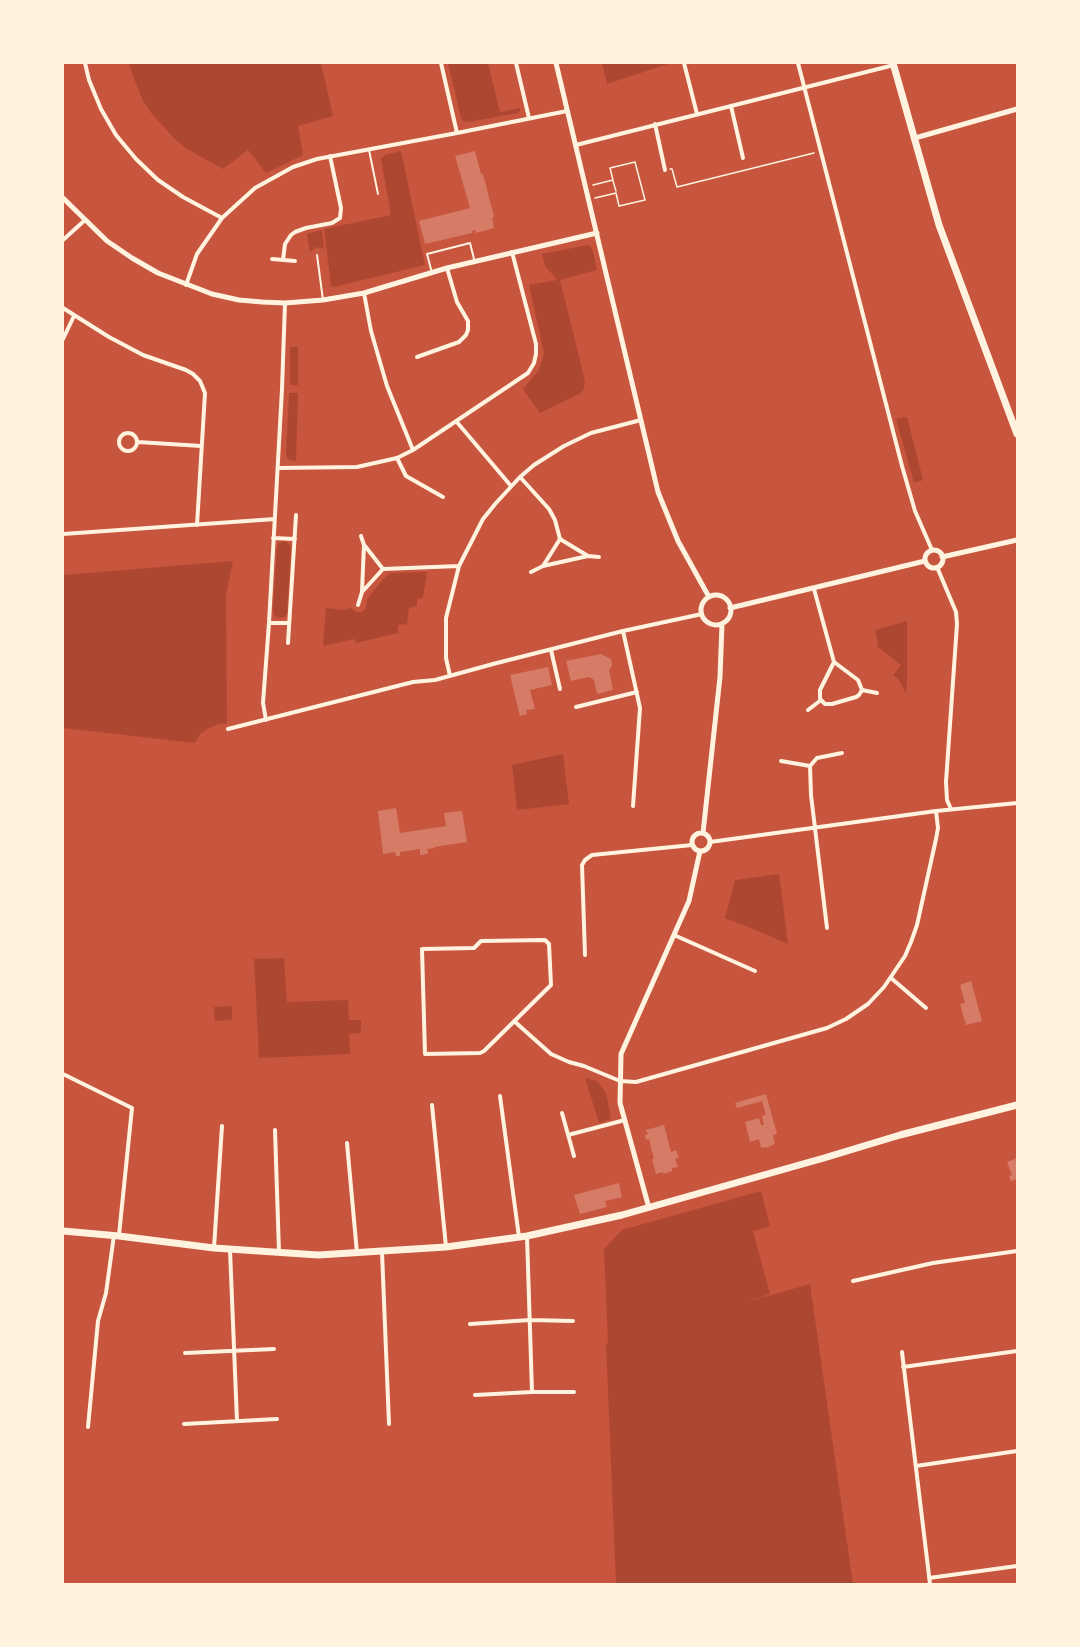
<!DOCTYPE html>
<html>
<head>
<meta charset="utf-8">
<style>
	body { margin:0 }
	#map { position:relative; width:1080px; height:1647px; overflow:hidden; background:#c8553d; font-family:"Nunito Sans",sans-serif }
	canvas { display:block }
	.frame { position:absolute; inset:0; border:64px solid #fff3e0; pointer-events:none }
</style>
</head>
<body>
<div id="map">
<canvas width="1080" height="1647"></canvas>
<div class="frame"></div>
</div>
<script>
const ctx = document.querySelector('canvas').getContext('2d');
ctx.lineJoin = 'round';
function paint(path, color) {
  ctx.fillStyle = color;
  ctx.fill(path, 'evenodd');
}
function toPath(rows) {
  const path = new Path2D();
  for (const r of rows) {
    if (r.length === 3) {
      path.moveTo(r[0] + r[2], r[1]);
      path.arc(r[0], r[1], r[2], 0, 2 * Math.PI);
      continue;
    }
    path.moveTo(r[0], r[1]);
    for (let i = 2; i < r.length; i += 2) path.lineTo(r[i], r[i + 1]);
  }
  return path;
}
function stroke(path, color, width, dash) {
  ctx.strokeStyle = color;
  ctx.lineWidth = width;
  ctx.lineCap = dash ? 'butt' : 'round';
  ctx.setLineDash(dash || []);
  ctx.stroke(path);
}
paint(toPath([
	[128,63,321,63,333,116,298,126,303,155,266,173,248,150,223,169,187,149,174,138,152,114,143,101],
	[448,63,488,63,500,112,520,108,520,111,518,113,468,122,463,121,461,118],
	[602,63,671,63,607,84],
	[401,151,425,265,334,287,331,286,324,229,391,215,381,159,385,155],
	[322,230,324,249,316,247,310,252,307,234],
	[588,245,592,248,597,270,560,280,585,381,584,388,581,393,540,413,523,389,539,370,544,353,529,285,557,280,547,268,546,268,542,254],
	[290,347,298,347,298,385,290,385],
	[289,393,298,393,296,461,289,460,286,456],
	[907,417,923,480,914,483,896,419],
	[285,541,290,545,291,551,287,613,285,617,279,618,275,616,273,611,277,546,280,542],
	[233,561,226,595,227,724,219,724,209,728,200,734,195,743,63,728,63,575],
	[427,572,423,598,417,599,417,606,409,608,407,624,398,625,398,633,356,643,355,639,323,646,326,608,344,610,351,608,356,612,362,612,366,608,367,599,385,577,390,573],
	[907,621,907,682,906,693,899,680,893,675,901,665,877,646,878,644,875,630],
	[563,754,569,804,517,810,512,765],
	[779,874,788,944,746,926,725,918,735,880],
	[284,958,287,1002,348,1000,349,1020,361,1020,361,1033,349,1034,350,1054,259,1058,254,959],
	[232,1006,232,1020,215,1021,214,1007],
	[585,1078,597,1081,606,1093,611,1119,599,1123],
	[761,1191,770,1226,753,1231,770,1294,743,1303,810,1284,853,1584,616,1584,606,1344,608,1343,604,1249,622,1230]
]), '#ae4732');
paint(toPath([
	[475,151,481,174,483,174,494,217,492,217,494,228,476,233,475,230,472,231,472,233,425,244,419,221,470,208,455,156],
	[601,654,611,659,612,666,609,670,613,690,597,694,594,680,589,677,571,681,566,661],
	[548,667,552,685,530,690,535,709,526,710,527,714,520,716,510,675],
	[396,808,400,833,446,826,444,813,462,811,467,842,434,847,435,848,427,849,428,854,420,855,420,849,400,852,400,856,396,856,395,852,383,854,378,811],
	[971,981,982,1021,966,1025,960,1004,965,1003,960,985],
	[766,1094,777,1134,773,1135,775,1144,766,1148,766,1147,761,1148,759,1139,750,1142,745,1122,759,1118,761,1125,764,1125,762,1116,766,1115,762,1101,737,1108,735,1103],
	[664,1125,671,1152,676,1150,679,1158,675,1159,678,1167,672,1168,672,1171,663,1174,663,1172,656,1174,652,1159,654,1159,649,1139,646,1140,645,1135,648,1134,646,1130],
	[1017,1158,1017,1179,1011,1181,1009,1176,1012,1175,1007,1162],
	[619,1183,622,1197,605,1201,607,1207,580,1214,574,1195]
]), '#d67c66');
stroke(toPath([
	[670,169,672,169,677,187,814,153],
	[613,181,616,191],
	[593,185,613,180,610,168,635,162,645,200,619,206,616,193,595,198]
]), '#fff3e0', 1.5);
stroke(toPath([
	[369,150,378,194],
	[317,255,323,300],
	[432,273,427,254,470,243,474,259]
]), '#fff3e0', 2);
stroke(toPath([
	[85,63,89,80,101,109,116,135,136,159,158,180,183,197,222,218],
	[441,63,457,133],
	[516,63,529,118],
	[684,63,697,114],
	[798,63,902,466,915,511,932,550],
	[731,106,743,158],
	[655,124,665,170],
	[576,145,894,65],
	[63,240,85,220],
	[272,259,295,261],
	[283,260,285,244,291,235,295,232,306,228,332,223,340,218,341,208,330,156],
	[186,285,197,254,222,218,255,188,293,167,317,159,457,133,567,111],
	[364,293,371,331,387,386,413,450],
	[63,308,109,337,143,355,186,370,193,374,200,381,205,393,197,525],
	[63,339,74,316],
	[417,357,459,342,466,335,468,330,468,321,457,302,447,268],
	[456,421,511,486],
	[128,442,9],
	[138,442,201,446],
	[397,458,406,476,443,497],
	[278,468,357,467,397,458,413,450,528,373,534,363,536,354,536,344,512,252],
	[520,477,549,509,555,520,560,539,588,556,599,557],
	[63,534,275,519],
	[361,536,364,545,362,591],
	[273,538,295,539],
	[365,546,383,569],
	[543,566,560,539],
	[937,567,956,612,957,624,946,782,947,800,951,809],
	[531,572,543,566,588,556],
	[814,589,834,662],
	[358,605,362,592,383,569,459,566],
	[269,623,289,623],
	[623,631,640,708,633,806],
	[288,643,296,515],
	[551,650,560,689],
	[834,662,858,680,862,690,859,695,856,697,832,704,825,704,820,699,820,690,834,662],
	[450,676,446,658,446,618,459,566,483,519,496,503,520,477,534,465,564,446,591,433,641,420],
	[862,690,877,693],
	[576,707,637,692],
	[808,710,821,700],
	[266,720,263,703,269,623,282,389,285,303],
	[228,729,413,682,435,680,493,664,623,631,702,614],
	[781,761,810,766,817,758,842,753],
	[810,766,811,795,827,928],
	[710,842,936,811,1017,803],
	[674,935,755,971],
	[545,940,549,944,551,985,484,1051,480,1053,425,1054,422,949,474,948,481,941,545,940],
	[585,955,582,865,585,860,592,855,692,845],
	[891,978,926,1008],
	[514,1021,551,1054,569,1062,584,1066,620,1081,636,1082,827,1028,846,1019,868,1004,884,987,905,956,911,942,917,925,936,839,938,828,936,811],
	[63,1074,132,1108,119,1235],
	[500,1096,519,1237],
	[432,1105,446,1247],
	[562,1113,574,1156],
	[275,1130,279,1252],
	[568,1135,625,1120],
	[347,1143,357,1253],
	[527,1236,532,1392],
	[214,1248,222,1126],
	[230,1250,237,1421],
	[382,1252,389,1424],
	[853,1281,933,1263,1017,1251],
	[470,1324,530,1320,573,1321],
	[902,1352,930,1584],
	[185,1353,274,1349],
	[903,1367,1017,1351],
	[475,1395,532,1392,574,1392],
	[184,1424,277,1419],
	[88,1427,98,1321,106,1293,114,1235],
	[916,1466,1017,1451],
	[929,1578,1017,1566]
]), '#fff3e0', 4);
stroke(toPath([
	[556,63,658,492,678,541,709,597],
	[915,138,1017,109],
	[63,198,107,241,132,258,158,273,212,294,239,300,262,302,285,303,323,300,364,293,447,268,597,233],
	[934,559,9],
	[942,557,1017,540],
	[716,610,15],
	[730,608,925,561],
	[701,842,9],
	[703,833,720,677,722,624],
	[649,1208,620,1103,621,1054,689,901,700,851]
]), '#fff3e0', 5);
stroke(toPath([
	[63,1231,119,1236,214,1248,318,1255,446,1247,527,1236,622,1215,824,1158,900,1135,1017,1105]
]), '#fff3e0', 7);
stroke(toPath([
	[893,63,939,225,1017,434]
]), '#fff3e0', 7);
</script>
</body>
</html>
